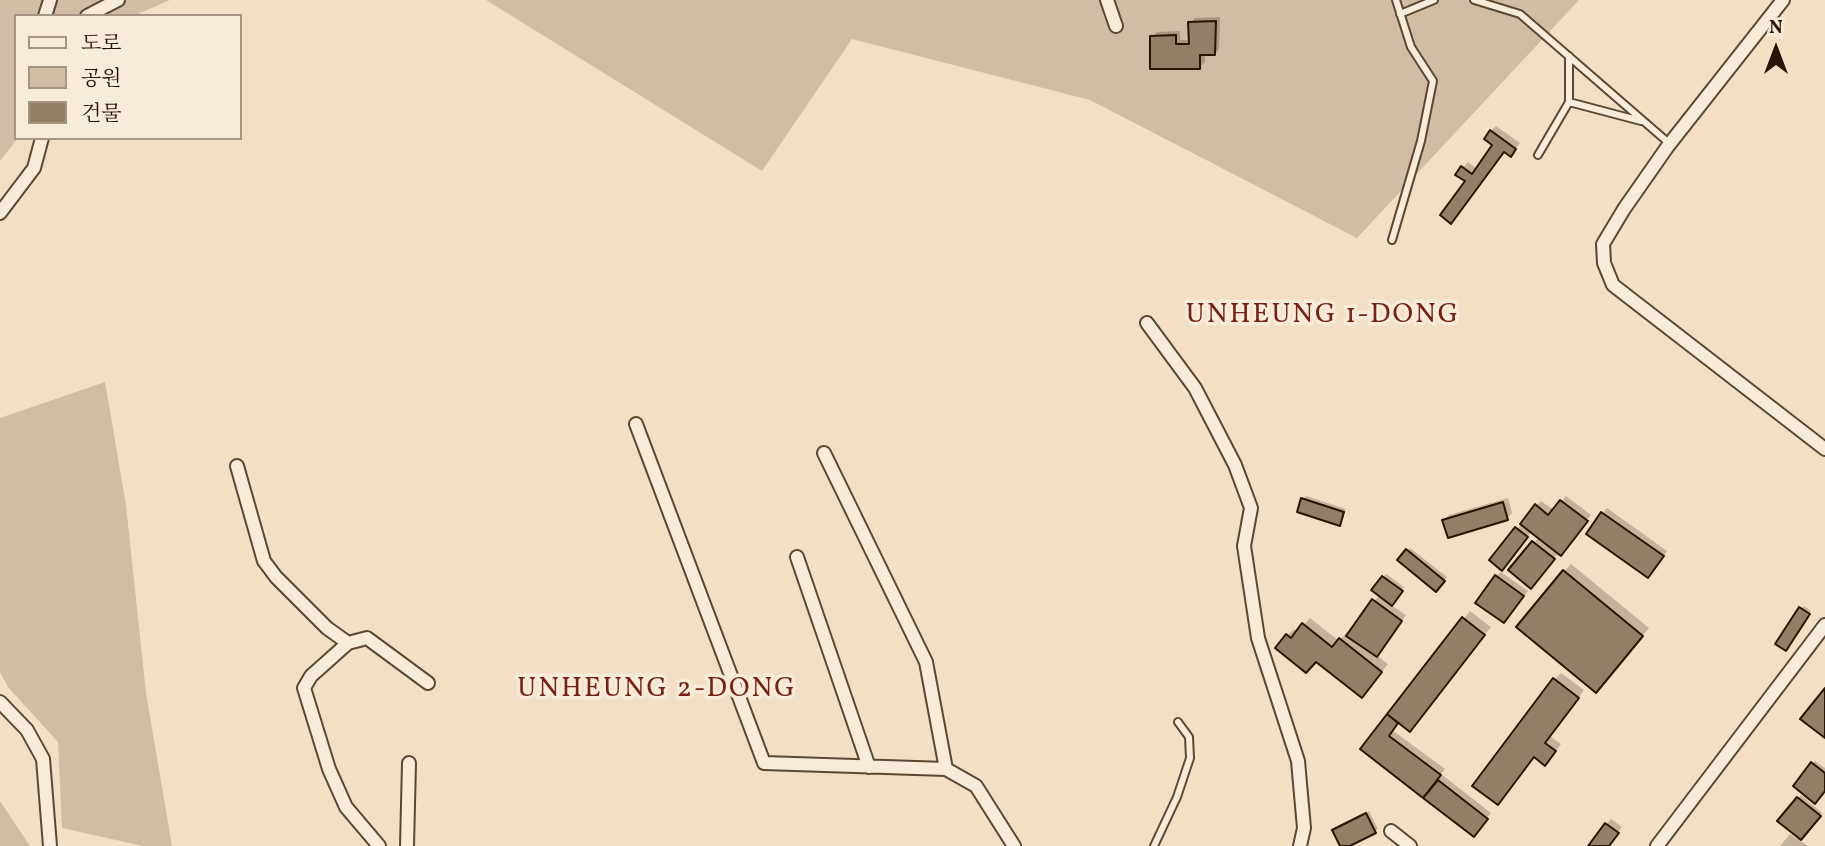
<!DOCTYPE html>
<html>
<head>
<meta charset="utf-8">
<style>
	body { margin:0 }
	#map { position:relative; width:1825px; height:846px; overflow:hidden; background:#f3e0c4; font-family:Vollkorn,"Noto Serif KR",serif }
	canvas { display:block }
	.legend { position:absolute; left:14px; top:14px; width:228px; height:126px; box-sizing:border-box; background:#f7ebd9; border:2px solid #a49583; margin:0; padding:9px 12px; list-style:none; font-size:21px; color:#281501 }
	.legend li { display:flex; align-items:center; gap:14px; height:35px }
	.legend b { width:35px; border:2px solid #a49583 }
	.north { position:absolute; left:1741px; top:14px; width:70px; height:70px; -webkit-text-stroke:5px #f7ebd9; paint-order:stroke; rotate:0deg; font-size:19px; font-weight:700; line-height:28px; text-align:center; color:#281501 }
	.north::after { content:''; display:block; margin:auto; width:24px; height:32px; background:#281501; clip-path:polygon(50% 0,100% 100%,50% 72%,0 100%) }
</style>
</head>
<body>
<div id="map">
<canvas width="1825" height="846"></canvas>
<ul class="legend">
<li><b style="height:9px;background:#f7ebd9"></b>도로</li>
<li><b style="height:19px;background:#d0bda3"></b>공원</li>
<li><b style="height:19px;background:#927f66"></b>건물</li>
</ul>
<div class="north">N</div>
</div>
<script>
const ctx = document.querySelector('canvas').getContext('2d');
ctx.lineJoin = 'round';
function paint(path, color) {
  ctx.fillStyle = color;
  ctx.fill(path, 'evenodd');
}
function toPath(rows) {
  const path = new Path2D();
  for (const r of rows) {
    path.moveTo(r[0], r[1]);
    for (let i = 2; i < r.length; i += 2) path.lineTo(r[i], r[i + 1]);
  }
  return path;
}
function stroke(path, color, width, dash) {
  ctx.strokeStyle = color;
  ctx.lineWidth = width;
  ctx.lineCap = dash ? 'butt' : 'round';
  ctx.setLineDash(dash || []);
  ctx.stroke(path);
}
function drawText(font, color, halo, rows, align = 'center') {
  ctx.font = font + ' Vollkorn,serif';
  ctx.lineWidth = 7;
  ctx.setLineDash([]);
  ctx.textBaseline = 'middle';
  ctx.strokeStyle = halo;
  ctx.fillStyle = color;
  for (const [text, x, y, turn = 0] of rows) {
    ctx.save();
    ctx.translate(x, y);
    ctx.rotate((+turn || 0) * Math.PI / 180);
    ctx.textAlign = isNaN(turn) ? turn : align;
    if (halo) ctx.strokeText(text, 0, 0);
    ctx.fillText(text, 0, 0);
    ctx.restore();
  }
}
paint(toPath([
	[0,0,170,0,133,16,16,16,16,138,18,138,0,161],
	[486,0,1579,0,1357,238,1090,100,852,39,762,171],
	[105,382,126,505,146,693,172,846,143,846,62,828,58,742,8,687,0,672,0,418],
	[0,801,30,846,0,846]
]), '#d0bda3');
paint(toPath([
	[1220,17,1219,49,1214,54,1205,53,1205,62,1200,67,1152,37,1157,32,1180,31,1180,40,1190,40,1190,23,1195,18],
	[1496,126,1520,143,1511,155,1504,150,1467,181,1458,174,1468,162,1477,169,1495,144,1491,131],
	[1306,496,1346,509,1342,521,1339,524,1303,499],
	[1566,496,1591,515,1535,581,1511,570,1539,537,1532,531,1505,566,1491,560,1541,501,1554,510],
	[1508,498,1512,513,1507,518,1444,520,1449,515],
	[1607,508,1667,551,1653,571,1603,513],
	[1410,548,1447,577,1436,590,1399,560],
	[1571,564,1649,628,1603,684,1564,571],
	[1501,572,1528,591,1504,621,1496,576],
	[1386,574,1404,587,1391,605,1406,615,1376,655,1388,664,1368,689,1287,636,1294,629,1298,632,1310,618,1339,641,1347,632,1350,634,1380,594,1374,590],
	[1804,606,1811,611,1788,645,1801,608],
	[1470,611,1491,627,1417,723,1399,721,1392,730,1445,769,1441,774,1491,813,1473,835,1362,749],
	[1561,673,1584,690,1550,736,1561,744,1552,757,1535,756,1554,680],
	[1815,761,1825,768,1825,789,1813,764],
	[1801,795,1822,813,1799,840,1808,846,1780,846,1790,834,1797,839,1799,836,1780,821],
	[1369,811,1378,829,1342,846,1334,830],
	[1611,819,1622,827,1608,846,1590,846]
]), '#0003');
const building = toPath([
	[1216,21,1215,55,1200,55,1200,69,1150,69,1150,36,1176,35,1176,44,1189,44,1188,22,1216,21],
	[1490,130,1516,149,1511,157,1504,152,1451,224,1440,215,1465,181,1455,175,1461,166,1472,174,1492,145,1484,139,1490,130],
	[1301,498,1344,512,1340,526,1297,512,1301,498],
	[1560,500,1588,521,1561,556,1520,524,1535,504,1548,515,1560,500],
	[1503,502,1508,520,1448,538,1442,520,1503,502],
	[1601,512,1664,556,1648,578,1586,534,1601,512],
	[1515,527,1528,537,1502,571,1489,560,1515,527],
	[1532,541,1555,559,1531,589,1508,570,1532,541],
	[1406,549,1445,581,1436,592,1397,560,1406,549],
	[1563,570,1643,636,1596,693,1516,627,1563,570],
	[1495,575,1524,596,1504,623,1475,603,1495,575],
	[1382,576,1403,591,1392,606,1371,590,1382,576],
	[1372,599,1402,621,1377,657,1346,636,1372,599],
	[1799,607,1810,614,1786,651,1775,644,1799,607],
	[1462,617,1485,635,1410,732,1387,714,1462,617],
	[1302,623,1332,647,1339,638,1382,672,1362,698,1316,662,1306,673,1275,648,1286,634,1291,638,1302,623],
	[1553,678,1579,698,1545,743,1556,751,1545,766,1534,757,1498,805,1472,786,1553,678],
	[1825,688,1825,738,1800,719,1825,688],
	[1387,714,1398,723,1389,736,1441,775,1423,798,1360,749,1387,714],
	[1811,762,1825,773,1825,791,1815,804,1793,786,1811,762],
	[1438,780,1488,819,1474,837,1423,798,1438,780],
	[1797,797,1821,816,1801,840,1777,821,1797,797],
	[1366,813,1376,833,1350,846,1340,846,1332,830,1366,813],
	[1605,823,1619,833,1609,846,1588,846,1605,823]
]);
paint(building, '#927f66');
stroke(building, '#281501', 2);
const service = toPath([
	[1474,0,1520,14,1670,144],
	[1400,14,1434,0],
	[1569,102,1641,121],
	[1538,155,1569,102,1569,56],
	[1392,240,1421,141,1433,81,1411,47,1396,0],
	[1154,846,1177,797,1190,758,1189,737,1178,722]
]);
const minor = toPath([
	[1107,0,1116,26],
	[1783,0,1668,146,1624,209,1603,244,1604,263,1613,285,1825,449],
	[45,16,50,0],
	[87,16,118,0],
	[0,213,34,168,42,138],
	[1147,323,1195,388,1235,465,1251,508,1244,546,1258,638,1298,761,1304,828,1300,846],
	[636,424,764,763,946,769,976,786,1014,846],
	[824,453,926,662,946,769],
	[237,466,264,561,276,577,327,628,348,643,367,638,428,683],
	[797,557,869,767],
	[348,643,311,676,304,688,329,769,346,807,379,846],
	[0,702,27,730,43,759,50,846],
	[1391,831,1410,846],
	[407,846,409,763],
	[1657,846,1825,625]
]);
stroke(service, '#5b4832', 10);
stroke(minor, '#5b4832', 16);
stroke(service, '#f7ebd9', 6);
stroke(minor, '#f7ebd9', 12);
ctx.letterSpacing = '2px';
drawText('28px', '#7a1f14', '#f7ebd9', [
	["UNHEUNG 1-DONG",1323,317],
	["UNHEUNG 2-DONG",657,691]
]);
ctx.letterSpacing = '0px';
</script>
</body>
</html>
